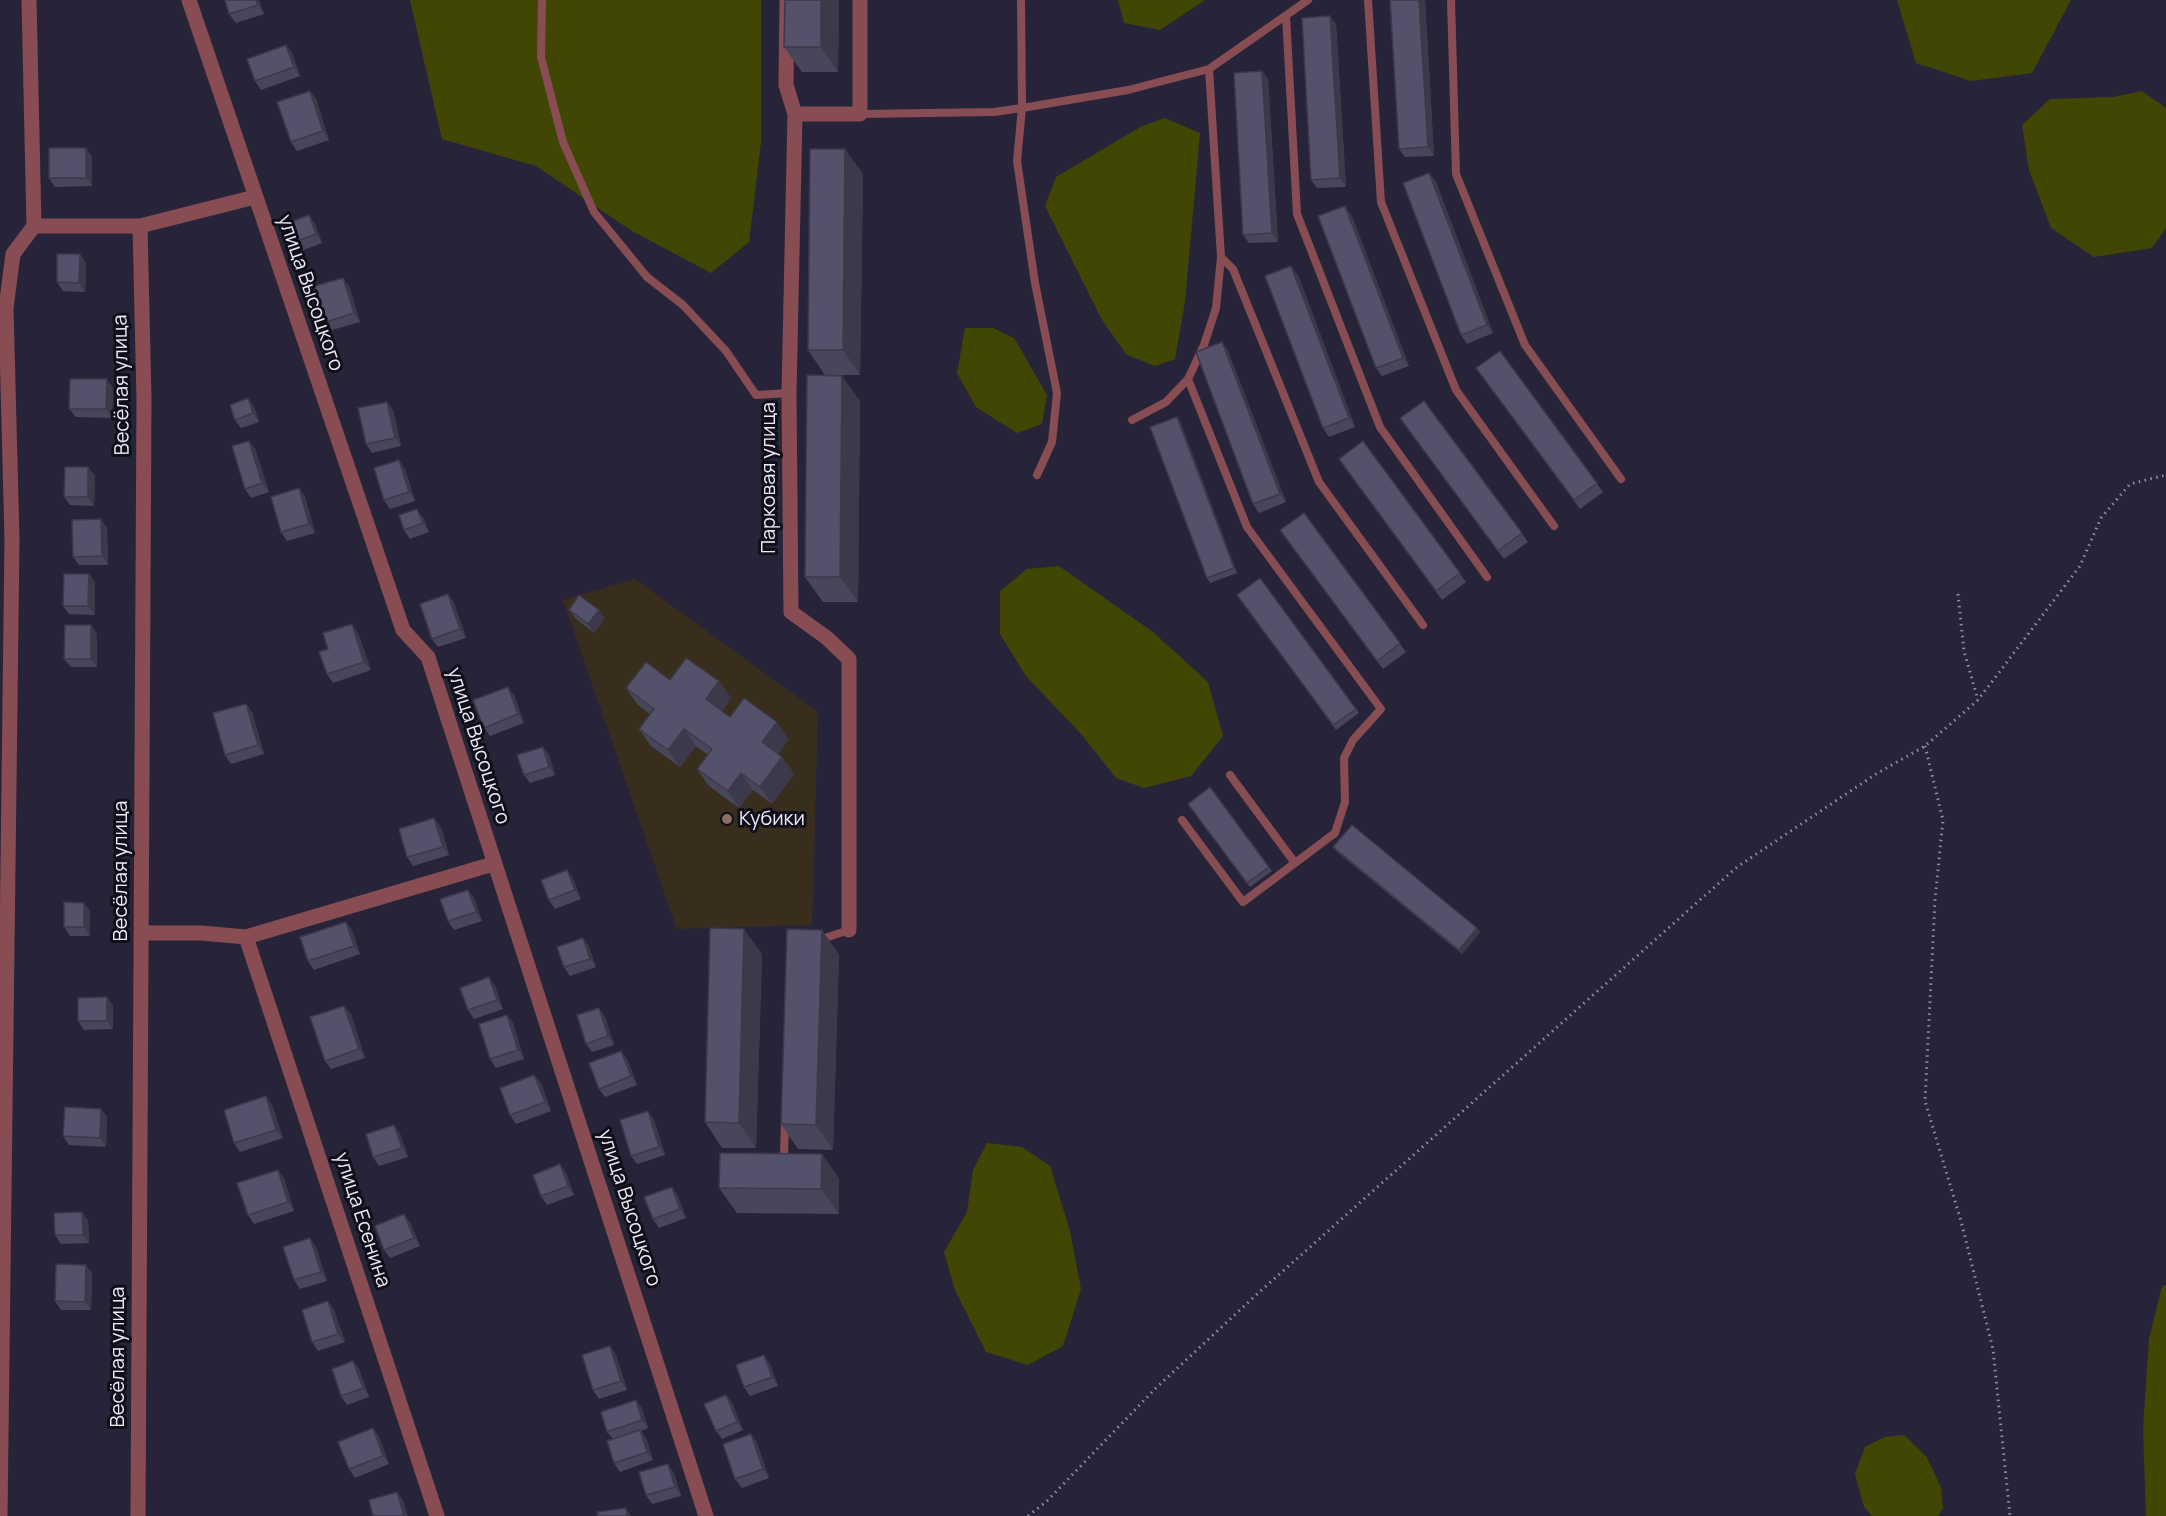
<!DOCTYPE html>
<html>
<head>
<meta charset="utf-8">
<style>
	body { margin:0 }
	canvas { display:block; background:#27243a }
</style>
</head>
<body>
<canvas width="2166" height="1516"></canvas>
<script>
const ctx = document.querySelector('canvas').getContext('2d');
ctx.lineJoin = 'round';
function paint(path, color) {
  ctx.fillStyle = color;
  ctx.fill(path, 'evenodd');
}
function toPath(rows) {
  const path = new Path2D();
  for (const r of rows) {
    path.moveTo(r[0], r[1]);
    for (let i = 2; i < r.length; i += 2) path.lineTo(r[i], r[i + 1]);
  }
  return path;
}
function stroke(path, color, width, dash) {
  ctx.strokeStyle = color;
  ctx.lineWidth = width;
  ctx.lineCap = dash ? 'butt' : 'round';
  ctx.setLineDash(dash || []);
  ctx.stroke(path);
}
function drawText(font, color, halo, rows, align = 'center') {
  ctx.font = font + ' Manrope,sans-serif';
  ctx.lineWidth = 6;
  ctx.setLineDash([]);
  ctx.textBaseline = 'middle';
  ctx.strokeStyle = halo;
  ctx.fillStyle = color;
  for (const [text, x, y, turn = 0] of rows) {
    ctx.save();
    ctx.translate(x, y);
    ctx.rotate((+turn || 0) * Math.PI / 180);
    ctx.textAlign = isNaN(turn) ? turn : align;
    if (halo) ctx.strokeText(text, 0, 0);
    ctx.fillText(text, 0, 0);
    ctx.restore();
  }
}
paint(toPath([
	[635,579,818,712,812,925,677,929,563,600]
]), '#392d1e');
paint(toPath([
	[410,0,761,0,761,142,749,242,711,273,632,231,536,166,442,139],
	[1118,0,1205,0,1160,30,1124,23],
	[1897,0,2071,0,2032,73,1971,81,1916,63],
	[2142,91,2166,108,2166,228,2152,248,2094,257,2051,228,2029,170,2022,125,2050,99,2113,97],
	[1165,118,1200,133,1185,302,1175,359,1155,366,1127,355,1102,320,1045,206,1056,177,1142,126],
	[965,328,993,328,1014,338,1047,395,1042,424,1017,433,976,407,957,373],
	[1059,566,1153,632,1208,682,1223,736,1191,776,1144,788,1116,778,1082,735,1026,676,1000,634,1000,591,1027,569],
	[987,1143,1022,1147,1050,1166,1070,1231,1081,1289,1063,1346,1028,1365,986,1352,955,1290,944,1252,967,1212,973,1170],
	[2166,1285,2166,1516,2146,1516,2143,1429,2149,1339,2162,1286],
	[1904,1435,1926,1456,1941,1487,1943,1508,1938,1516,1872,1516,1864,1507,1855,1474,1865,1447,1885,1437]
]), '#414604');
stroke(toPath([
	[1958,594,1964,651,1978,700],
	[1925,746,1943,820,1935,900,1925,1101,1961,1221,1993,1349,2010,1516],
	[1028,1516,1047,1501,1156,1388,1255,1296,1737,867,1876,774,1925,746,1978,700,2080,566,2101,518,2130,484,2166,475]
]), '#928fa2', 3, [1.5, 4.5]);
stroke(toPath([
	[542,0,541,57,563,142,594,212,647,277,683,305,726,351,756,395,789,393],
	[1021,0,1022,108,1017,161,1035,283,1057,393,1052,442,1037,475],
	[1368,0,1381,202,1456,390,1554,526],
	[1451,0,1456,174,1525,345,1621,479],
	[1286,16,1297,214,1380,427,1487,577],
	[860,114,994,112,1022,108,1128,90,1209,69,1308,0],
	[1221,257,1233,269,1319,482,1423,625],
	[1132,420,1166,402,1188,379,1204,345,1216,308,1221,257,1209,69],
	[1230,775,1295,863],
	[1182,820,1243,902,1335,833,1345,802,1344,758,1353,740,1381,709,1247,527,1188,379],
	[819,940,849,930],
	[784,1156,785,1121]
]), '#874d52', 8);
stroke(toPath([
	[189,0,403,630,428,657,706,1516],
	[787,0,786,85,795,114,789,393,791,612,827,638,849,659,849,930],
	[795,114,860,114,860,0],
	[34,226,140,226,255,197],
	[142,933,201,933,246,937,493,864],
	[246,937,437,1516],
	[0,1516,12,539,6,308,13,254,34,226,29,0],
	[138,1516,144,399,140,226]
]), '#874d52', 15);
paint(toPath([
	[225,0,259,0,264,14,236,23,229,14],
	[785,0,839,0,838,72,802,72,784,47],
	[1390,0,1425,0,1434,156,1405,157,1399,149],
	[1336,24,1346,187,1317,188,1311,180],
	[286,45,292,53,300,76,261,90,255,81],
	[1262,71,1268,79,1278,242,1249,243,1243,235],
	[316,99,329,140,297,151,291,142],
	[86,148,92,157,92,186,55,187,49,178],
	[1429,173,1436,182,1493,333,1467,344,1461,335],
	[863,174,860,375,825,375,808,350],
	[1351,214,1409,366,1382,376,1376,368],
	[309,215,315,224,322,243,298,252,292,243],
	[80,254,86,263,85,292,63,291,57,282],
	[1298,275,1355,427,1329,437,1323,428],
	[349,286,360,322,332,330,326,322],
	[1222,342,1228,351,1286,502,1259,513,1253,504],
	[1500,351,1603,492,1580,509,1476,368],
	[113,388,112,418,76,417,69,409],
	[248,398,254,407,259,422,241,428,235,420],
	[860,401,858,602,823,602,805,577],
	[1424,401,1528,542,1504,559,1400,418],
	[393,410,401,446,372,453,366,444],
	[1177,417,1180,421,1237,573,1210,583,1207,578],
	[249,441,255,449,269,492,251,498,245,489],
	[1363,441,1466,582,1442,600,1339,459],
	[88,467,95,476,94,506,70,505,64,497],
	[405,469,415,501,390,509,384,500],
	[299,488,305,497,315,533,287,541,281,532],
	[1304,513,1406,652,1383,669,1280,530],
	[423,517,429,532,410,539,404,530],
	[101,519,107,528,108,565,79,565,73,557],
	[89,574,95,583,95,615,69,614,63,606],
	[1260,578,1359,713,1336,730,1237,595],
	[448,594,454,603,466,638,438,647,432,639],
	[569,610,605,618,594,633,575,618],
	[91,625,97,634,97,667,71,667,64,659],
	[358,633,371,670,333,683,327,674,328,649],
	[670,680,719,681,731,698,722,711,730,717,789,739,778,754,782,757,794,774,772,804,753,790,739,808,709,786,697,769,708,755,696,746,680,767,651,746,639,729,650,714,638,705,626,688],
	[514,695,524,723,490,736,484,728],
	[246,704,252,712,264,754,231,764,225,755],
	[549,755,555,775,530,783,524,775],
	[1210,787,1272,871,1250,887,1188,804],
	[441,827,449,855,413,866,407,857],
	[1333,847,1477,928,1480,932,1462,954,1336,851],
	[567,870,573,879,581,899,555,909,549,900],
	[474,898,482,921,454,930,448,921],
	[84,903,90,911,90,936,70,936,64,927],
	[352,930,360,954,314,970,308,961],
	[822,930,839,955,833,1150,798,1149,781,1124],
	[583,938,589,947,596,967,570,976,564,967],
	[762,954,756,1148,722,1148,705,1122],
	[495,986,503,1009,474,1019,468,1010],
	[107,997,113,1006,113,1029,84,1030,78,1021],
	[351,1014,365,1058,331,1069,325,1061],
	[507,1015,513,1023,524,1059,496,1068,490,1059],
	[605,1017,614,1045,592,1052,586,1044],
	[627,1059,637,1085,605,1097,599,1089],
	[541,1083,551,1111,516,1124,510,1115],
	[266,1096,272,1105,283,1138,240,1152,234,1143],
	[101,1109,107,1117,106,1147,69,1145,63,1136],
	[654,1120,665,1155,637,1164,631,1156],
	[394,1125,400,1134,408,1157,379,1166,373,1157],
	[822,1154,839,1179,839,1214,737,1213,719,1188],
	[566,1173,574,1195,547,1205,541,1196],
	[284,1178,294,1211,254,1224,248,1215],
	[678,1196,686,1218,659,1228,653,1219],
	[82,1212,88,1221,89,1243,61,1244,55,1235],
	[410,1222,420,1246,390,1258,384,1250],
	[310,1238,316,1247,327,1281,300,1289,294,1280],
	[86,1265,92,1274,91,1310,61,1310,55,1301],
	[328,1301,334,1310,345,1342,318,1351,312,1342],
	[610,1346,616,1355,627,1390,599,1399,593,1390],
	[353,1361,359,1369,369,1397,347,1405,341,1396],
	[770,1364,778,1386,750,1396,744,1387],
	[726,1395,732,1403,743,1430,722,1439,716,1431],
	[636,1400,642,1409,648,1428,641,1431,646,1438,653,1460,620,1472,614,1463,613,1439,607,1432],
	[373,1428,379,1437,389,1464,355,1478,349,1469],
	[751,1434,757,1443,769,1478,742,1488,735,1479],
	[674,1473,681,1496,652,1504,646,1495]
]), '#48465b');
paint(toPath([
	[256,0,259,0,264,14,258,5],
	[821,0,839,0,838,72,821,47],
	[1419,0,1425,0,1434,156,1428,147],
	[1330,16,1336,24,1346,187,1340,178],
	[286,45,292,53,300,76,294,67],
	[1262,71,1268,79,1278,242,1272,233],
	[310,91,316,99,329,140,323,131],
	[86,148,92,157,92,186,86,178],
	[845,149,863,174,860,375,843,350],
	[1429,173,1436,182,1493,333,1487,325],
	[1345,206,1351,214,1409,366,1403,358],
	[309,215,315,224,322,243,316,234],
	[80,254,86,263,85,292,79,283],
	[1291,266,1298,275,1355,427,1349,418],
	[343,278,349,286,360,322,354,313],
	[1222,342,1228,351,1286,502,1280,494],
	[842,376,860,401,858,602,840,577],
	[107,379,113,388,112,418,106,409],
	[248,398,254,407,259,422,253,413],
	[387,402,393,410,401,446,395,438],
	[1177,417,1180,421,1237,573,1234,568],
	[249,441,255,449,269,492,262,483],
	[399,460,405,469,415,501,409,492],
	[88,467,95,476,94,506,88,497],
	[299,488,305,497,315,533,309,524],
	[417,509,423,517,429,532,423,523],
	[101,519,107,528,108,565,102,556],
	[89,574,95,583,95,615,88,606],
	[448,594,454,603,466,638,460,629],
	[599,610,605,618,594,633,588,624],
	[352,624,358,633,371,670,364,662],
	[91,625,97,634,97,667,91,659],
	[719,681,731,698,718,716,706,699],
	[508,687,514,695,524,723,518,714],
	[246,704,252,712,264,754,258,745],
	[777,722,789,739,774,759,762,742],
	[684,729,696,746,680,767,668,750],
	[543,747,549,755,555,775,549,767],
	[782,757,794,774,772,804,760,787],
	[741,773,753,790,739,808,728,791],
	[434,818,441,827,449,855,443,847],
	[567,870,573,879,581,899,575,890],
	[468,890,474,898,482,921,476,912],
	[84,903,90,911,90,936,84,927],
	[346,922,352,930,360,954,354,946],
	[1477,928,1480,932,1462,954,1459,950],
	[744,929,762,954,756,1148,739,1123],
	[822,930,839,955,833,1150,816,1125],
	[583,938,589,947,596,967,590,959],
	[489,977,495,986,503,1009,497,1000],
	[107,997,113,1006,113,1029,107,1021],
	[344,1006,351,1014,365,1058,359,1049],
	[599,1008,605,1017,614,1045,608,1036],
	[507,1015,513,1023,524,1059,518,1050],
	[621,1051,627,1059,637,1085,631,1076],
	[534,1075,541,1083,551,1111,545,1102],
	[266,1096,272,1105,283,1138,276,1130],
	[101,1109,107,1117,106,1147,100,1138],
	[648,1111,654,1120,665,1155,659,1147],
	[394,1125,400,1134,408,1157,402,1148],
	[822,1154,839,1179,839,1214,821,1189],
	[560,1164,566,1173,574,1195,568,1186],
	[278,1170,284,1178,294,1211,288,1202],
	[672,1187,678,1196,686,1218,680,1209],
	[82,1212,88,1221,89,1243,83,1235],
	[404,1214,410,1222,420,1246,414,1238],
	[310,1238,316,1247,327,1281,321,1272],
	[86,1265,92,1274,91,1310,85,1302],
	[328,1301,334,1310,345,1342,338,1334],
	[610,1346,616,1355,627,1390,621,1381],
	[764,1355,770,1364,778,1386,772,1377],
	[353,1361,359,1369,369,1397,363,1388],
	[726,1395,732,1403,743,1430,737,1422],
	[636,1400,642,1409,648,1428,642,1420],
	[373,1428,379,1437,389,1464,383,1456],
	[640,1430,646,1438,653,1460,647,1452],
	[751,1434,757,1443,769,1478,763,1469],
	[668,1464,674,1473,681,1496,675,1487],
	[397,1492,403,1500,408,1516,404,1516],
	[626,1508,631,1516,627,1516]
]), '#3b394a');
const building = toPath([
	[225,0,256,0,258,5,229,14,225,0],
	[785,0,821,0,821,47,784,47,785,0],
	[1390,0,1419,0,1428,147,1399,149,1390,0],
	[1330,16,1340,178,1311,180,1302,18,1330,16],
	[286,45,294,67,255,81,247,59,286,45],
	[1262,71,1272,233,1243,235,1234,73,1262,71],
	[310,91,323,131,291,142,277,102,310,91],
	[49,148,86,148,86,178,49,178,49,148],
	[810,149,845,149,843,350,808,350,810,149],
	[1429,173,1487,325,1461,335,1403,183,1429,173],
	[1345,206,1403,358,1376,368,1318,216,1345,206],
	[309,215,316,234,292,243,285,224,309,215],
	[57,254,80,254,79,283,57,282,57,254],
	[1291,266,1349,418,1323,428,1265,276,1291,266],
	[343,278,354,313,326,322,315,286,343,278],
	[1222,342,1280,494,1253,504,1196,352,1222,342],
	[1500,351,1597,483,1574,500,1476,368,1500,351],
	[807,375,842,376,840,577,805,577,807,375],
	[70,379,107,379,106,409,69,409,70,379],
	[248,398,253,413,235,420,230,405,248,398],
	[1424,401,1522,533,1498,551,1400,418,1424,401],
	[387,402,395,438,366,444,358,408,387,402],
	[1177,417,1234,568,1207,578,1150,427,1177,417],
	[249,441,262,483,245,489,232,446,249,441],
	[1363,441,1460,573,1436,591,1339,459,1363,441],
	[399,460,409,492,384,500,374,468,399,460],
	[65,467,88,467,88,497,64,497,65,467],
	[299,488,309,524,281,532,271,497,299,488],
	[417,509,423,523,404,530,399,515,417,509],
	[1304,513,1400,643,1377,661,1280,530,1304,513],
	[101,519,102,556,73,557,72,520,101,519],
	[64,574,89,574,88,606,63,606,64,574],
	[1260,578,1356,709,1333,725,1237,595,1260,578],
	[448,594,460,629,432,639,420,604,448,594],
	[579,595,599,610,588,624,569,610,579,595],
	[352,624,364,662,327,674,319,652,328,649,323,633,352,624],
	[65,625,91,625,91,659,64,659,65,625],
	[686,658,719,681,706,699,730,717,744,698,777,722,762,742,782,757,760,787,741,773,728,791,697,769,712,749,684,729,668,750,639,729,654,709,626,688,646,662,670,680,686,658],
	[508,687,518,714,484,728,473,700,508,687],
	[246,704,258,745,225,755,213,713,246,704],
	[543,747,549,767,524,775,517,755,543,747],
	[1210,787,1269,867,1247,883,1188,804,1210,787],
	[434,818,443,847,407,857,399,829,434,818],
	[1352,825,1477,928,1459,950,1333,847,1352,825],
	[567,870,575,890,549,900,541,880,567,870],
	[468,890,476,912,448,921,440,899,468,890],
	[64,902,84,903,84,927,64,927,64,902],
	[346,922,354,946,308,961,300,937,346,922],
	[710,928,744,929,739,1123,705,1122,710,928],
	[787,929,822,930,816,1125,781,1124,787,929],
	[583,938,590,959,564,967,557,947,583,938],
	[489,977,497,1000,468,1010,460,988,489,977],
	[107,997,107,1021,78,1021,78,998,107,997],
	[344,1006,359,1049,325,1061,310,1017,344,1006],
	[599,1008,608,1036,586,1044,577,1015,599,1008],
	[507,1015,518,1050,490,1059,479,1024,507,1015],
	[621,1051,631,1076,599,1089,589,1063,621,1051],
	[534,1075,545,1102,510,1115,500,1088,534,1075],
	[266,1096,276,1130,234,1143,224,1110,266,1096],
	[65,1107,101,1109,100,1138,63,1136,65,1107],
	[648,1111,659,1147,631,1156,620,1120,648,1111],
	[394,1125,402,1148,373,1157,366,1134,394,1125],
	[720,1153,822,1154,821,1189,719,1188,720,1153],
	[560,1164,568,1186,541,1196,533,1175,560,1164],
	[278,1170,288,1202,248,1215,237,1183,278,1170],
	[672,1187,680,1209,653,1219,644,1197,672,1187],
	[82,1212,83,1235,55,1235,54,1213,82,1212],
	[404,1214,414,1238,384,1250,375,1226,404,1214],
	[310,1238,321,1272,294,1280,283,1247,310,1238],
	[56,1264,86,1265,85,1302,55,1301,56,1264],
	[328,1301,338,1334,312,1342,302,1310,328,1301],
	[610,1346,621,1381,593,1390,582,1355,610,1346],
	[764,1355,772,1377,744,1387,736,1365,764,1355],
	[353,1361,363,1388,341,1396,332,1369,353,1361],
	[726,1395,737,1422,716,1431,704,1404,726,1395],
	[636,1400,642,1420,607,1432,601,1412,636,1400],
	[373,1428,383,1456,349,1469,338,1442,373,1428],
	[640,1430,647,1452,614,1463,607,1441,640,1430],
	[751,1434,763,1469,735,1479,723,1444,751,1434],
	[668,1464,675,1487,646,1495,639,1472,668,1464],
	[397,1492,404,1516,373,1516,369,1500,397,1492],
	[626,1508,627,1516,598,1516,597,1512,626,1508]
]);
paint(building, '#54516a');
stroke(building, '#3b394a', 1.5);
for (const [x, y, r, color] of [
	[727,819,6,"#8d6e63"]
]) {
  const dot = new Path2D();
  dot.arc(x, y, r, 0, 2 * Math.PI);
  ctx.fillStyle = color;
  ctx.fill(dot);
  stroke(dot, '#100f19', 2);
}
drawText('20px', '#eceafa', '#100f19', [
	["улица Высоцкого",310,293,71],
	["Весёлая улица",122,385,-91],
	["Парковая улица",769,478,-90],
	["улица Высоцкого",478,746,72],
	["Весёлая улица",121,871,-90],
	["улица Высоцкого",629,1208,72],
	["улица Есенина",362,1220,72],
	["Весёлая улица",118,1357,-90]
]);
drawText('20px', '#eceafa', '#100f19', [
	["Кубики",739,819]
], 'left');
</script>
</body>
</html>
